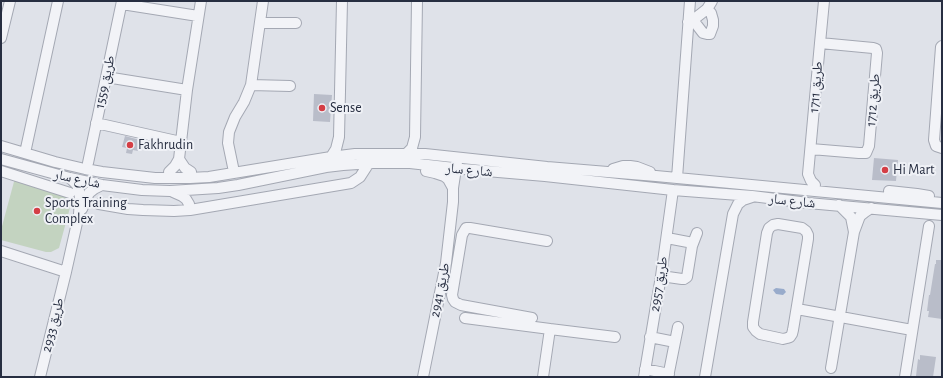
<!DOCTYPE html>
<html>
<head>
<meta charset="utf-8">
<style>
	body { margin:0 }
	#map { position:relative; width:943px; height:378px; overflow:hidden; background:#dfe2e9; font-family:"Alegreya Sans",sans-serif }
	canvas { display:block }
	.frame { position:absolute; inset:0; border:2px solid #272e41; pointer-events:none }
</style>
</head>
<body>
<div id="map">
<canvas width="943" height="378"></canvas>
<div class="frame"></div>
</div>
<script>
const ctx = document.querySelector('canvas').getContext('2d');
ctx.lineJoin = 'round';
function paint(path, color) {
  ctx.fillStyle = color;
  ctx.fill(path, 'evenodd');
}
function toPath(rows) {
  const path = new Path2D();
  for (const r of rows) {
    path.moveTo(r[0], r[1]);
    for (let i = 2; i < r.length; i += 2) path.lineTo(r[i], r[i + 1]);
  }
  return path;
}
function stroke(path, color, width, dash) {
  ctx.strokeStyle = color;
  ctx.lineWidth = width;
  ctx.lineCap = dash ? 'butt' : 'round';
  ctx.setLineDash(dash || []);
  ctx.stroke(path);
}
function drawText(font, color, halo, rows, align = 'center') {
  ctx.font = font + ' "Alegreya Sans","Noto Naskh Arabic",sans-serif';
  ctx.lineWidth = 4;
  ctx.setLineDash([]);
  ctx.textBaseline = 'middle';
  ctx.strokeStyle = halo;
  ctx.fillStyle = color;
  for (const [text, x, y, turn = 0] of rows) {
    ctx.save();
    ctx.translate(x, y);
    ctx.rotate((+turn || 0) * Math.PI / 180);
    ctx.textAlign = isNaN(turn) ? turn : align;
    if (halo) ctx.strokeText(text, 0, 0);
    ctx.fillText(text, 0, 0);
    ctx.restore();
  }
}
paint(toPath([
	[15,178,74,193,59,248,51,252,46,252,1,240,1,230]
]), '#c3d3c0');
paint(toPath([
	[776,288,784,289,786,292,783,295,776,294,773,290]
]), '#98abcb');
paint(toPath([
	[314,94,332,95,330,122,313,121],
	[125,136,140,140,138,151,133,150,132,154,126,153,127,148,122,147],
	[874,158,898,160,896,181,872,180],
	[936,260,942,260,942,319,928,317,929,311,927,311,929,295,930,295,935,264,936,264],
	[920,355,936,357,933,377,918,377,918,376,916,376,918,359,920,360]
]), '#b9bdc9');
const minor = toPath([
	[122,4,198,16],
	[693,20,703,33,707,34,710,34,713,26,713,20,711,13,707,9],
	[688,22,693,20,707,9,712,1],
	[260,23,296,23],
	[1,38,10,1],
	[942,46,941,47,934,140,936,146,942,148],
	[106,77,187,90],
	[251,85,290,86],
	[96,123,181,142],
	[1,146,55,162,85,169,102,172,155,178,190,178,209,177,331,157,355,154,425,154,547,167,656,176,942,203],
	[811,149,859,153,866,153,869,146,877,53,876,49,873,48,820,43],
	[25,153,58,1],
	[406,154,412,148,415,137,417,1],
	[331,157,336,149,339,137,342,1],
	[1,159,70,178,102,185,142,190,170,191,218,188,238,185,326,167,343,165,373,163,410,163,463,169,545,176,673,190,752,196,808,203,942,215],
	[179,159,185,168,191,172],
	[88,163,122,1],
	[233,167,228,143,229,132,235,117,244,102,251,85,263,1],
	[613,169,623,166,630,166,637,167,650,172],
	[1,171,70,193],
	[426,171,435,173,444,176,448,179,453,188],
	[169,172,175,166,179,159,187,90,201,1],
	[677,178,690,1],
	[815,185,811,181,808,174,820,43,824,1],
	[889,191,917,194,929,196],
	[173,192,182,196,186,199,189,204,190,210],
	[99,204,128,209,143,210,174,211,190,210,351,183,360,177,369,163],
	[839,205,851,217,854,232],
	[82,209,89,193,94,189,102,185],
	[778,224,802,228,806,231,808,235,808,239,793,330,792,334,790,337,787,338,783,339,760,334,756,331,753,327,753,322,767,233,769,228,773,225,778,224],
	[667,238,693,243],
	[1,251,66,272],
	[661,276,682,279,684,279,687,277,692,246,697,233],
	[797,309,912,330],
	[465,318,550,329,543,377],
	[532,318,461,305,455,302,453,299,452,295,462,235,466,228,470,228,547,241],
	[550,329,615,337],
	[650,337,675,342],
	[831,368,854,232,860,216,865,212,871,208],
	[645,369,669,374],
	[40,377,66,272,79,214,80,198,79,191,77,185,70,178],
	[423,377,446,263,453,202,453,188,457,162],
	[644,377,661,276,673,190],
	[668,377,678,327],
	[705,377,733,214,738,204,743,200,752,197],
	[905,377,929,226]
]);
stroke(minor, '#a4a8b3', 12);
stroke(minor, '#f2f3f7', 10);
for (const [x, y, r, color] of [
	[322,108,4,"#d43e45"],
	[130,145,4,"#d43e45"],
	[885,170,4,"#d43e45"],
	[37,211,4,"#d43e45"]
]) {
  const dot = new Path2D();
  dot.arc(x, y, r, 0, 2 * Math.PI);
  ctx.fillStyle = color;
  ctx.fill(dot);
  stroke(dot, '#eff1f6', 1.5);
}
drawText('14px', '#272e41', '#eff1f6', [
	["طريق 1559",105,82,-78],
	["طريق 1711",816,87,-85],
	["طريق 1712",873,100,-85],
	["شارع سار",469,170,5],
	["شارع سار",77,179,12],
	["شارع سار",792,201,6],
	["طريق 2957",659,284,-81],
	["طريق 2941",440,290,-79],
	["طريق 2933",53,325,-76]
]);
drawText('14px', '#272e41', '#eff1f6', [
	["Sense",330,108],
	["Fakhrudin",138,145],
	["Hi Mart",893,170],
	["Sports Training",45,203],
	["Complex",45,219]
], 'left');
</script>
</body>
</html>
